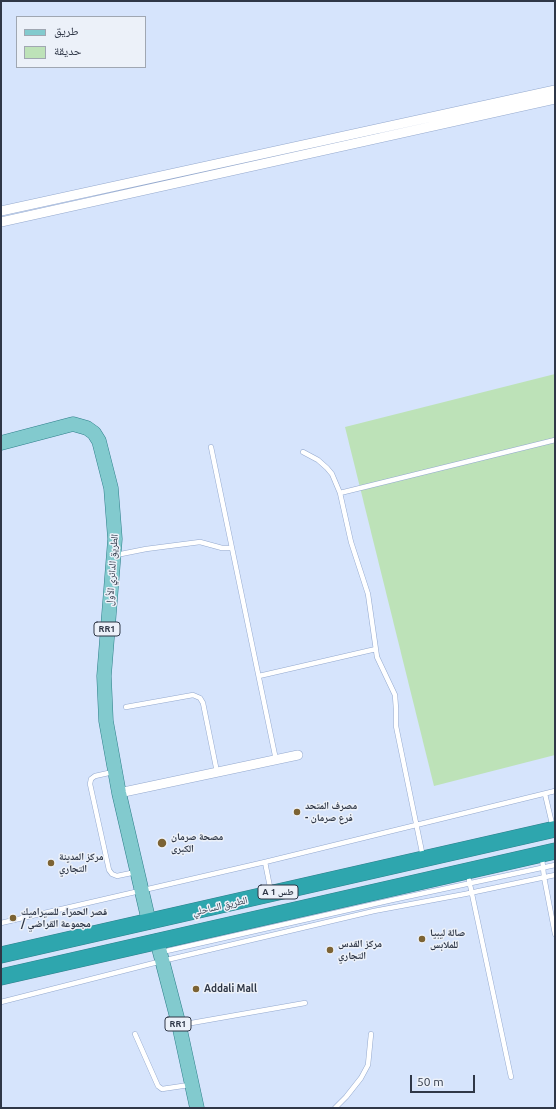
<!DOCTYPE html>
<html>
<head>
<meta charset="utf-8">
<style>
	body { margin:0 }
	#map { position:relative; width:556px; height:1109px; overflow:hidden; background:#d6e4fc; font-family:Ubuntu,"Noto Naskh Arabic",sans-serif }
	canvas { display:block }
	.frame { position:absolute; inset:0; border:2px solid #2f3747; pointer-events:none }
	.legend { position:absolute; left:16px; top:16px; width:130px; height:52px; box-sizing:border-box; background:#ecf1f9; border:1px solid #a0a7b2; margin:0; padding:5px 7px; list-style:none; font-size:12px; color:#2f3747 }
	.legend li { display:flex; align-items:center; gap:8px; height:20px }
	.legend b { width:20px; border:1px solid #a0a7b2 }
	.scale { position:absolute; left:410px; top:1075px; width:65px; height:18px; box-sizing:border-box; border:2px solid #2f3747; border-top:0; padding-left:5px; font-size:12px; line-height:14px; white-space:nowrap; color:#2f3747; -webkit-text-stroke:3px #ecf1f9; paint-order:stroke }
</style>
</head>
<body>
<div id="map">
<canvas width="556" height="1109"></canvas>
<div class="frame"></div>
<ul class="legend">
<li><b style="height:5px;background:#82cace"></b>طريق</li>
<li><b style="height:11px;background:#bde2b8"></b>حديقة</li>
</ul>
<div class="scale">50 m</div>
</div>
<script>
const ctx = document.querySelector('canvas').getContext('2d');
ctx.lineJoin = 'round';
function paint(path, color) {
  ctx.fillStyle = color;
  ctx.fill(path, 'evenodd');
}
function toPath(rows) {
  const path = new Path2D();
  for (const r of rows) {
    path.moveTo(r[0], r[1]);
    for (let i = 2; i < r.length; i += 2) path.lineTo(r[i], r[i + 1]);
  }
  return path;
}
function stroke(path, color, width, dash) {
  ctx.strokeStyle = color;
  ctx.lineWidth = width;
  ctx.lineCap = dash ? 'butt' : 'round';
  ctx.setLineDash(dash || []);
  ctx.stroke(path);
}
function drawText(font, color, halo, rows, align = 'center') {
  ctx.font = font + ' Ubuntu,"Noto Naskh Arabic",sans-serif';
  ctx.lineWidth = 3;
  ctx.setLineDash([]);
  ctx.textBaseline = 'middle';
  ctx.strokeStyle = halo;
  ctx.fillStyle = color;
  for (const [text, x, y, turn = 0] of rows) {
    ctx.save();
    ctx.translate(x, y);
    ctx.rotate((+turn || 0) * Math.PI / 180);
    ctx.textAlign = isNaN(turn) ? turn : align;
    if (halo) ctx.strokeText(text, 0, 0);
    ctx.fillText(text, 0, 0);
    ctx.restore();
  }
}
paint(toPath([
	[555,374,555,755,434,786,345,427]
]), '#bde2b8');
const lane = toPath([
	[211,447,276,760],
	[303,452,318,460,327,468,332,474,340,493,351,542,368,594,377,657,395,695,396,709,396,726,423,857],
	[340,493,555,440],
	[116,555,146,549,200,542,222,548,232,548],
	[259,676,376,649],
	[126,707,193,695,200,698,203,703,217,772],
	[113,772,95,776,91,779,90,784,109,870,112,874,117,876,136,872],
	[545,794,553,828],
	[542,858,544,877,555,934],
	[265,862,271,892],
	[469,880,511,1077],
	[1,923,265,862,555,791],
	[162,952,392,900,555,865],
	[1,1002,162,961,374,911,465,894,555,875],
	[180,1025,305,1003],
	[135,1034,158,1086,162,1089,189,1085],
	[335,1108,346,1097,361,1078,368,1065,371,1034]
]);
const street = toPath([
	[1,211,555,90],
	[1,222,555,99],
	[119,793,298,755]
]);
const primary = toPath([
	[1,443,73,424,87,428,94,433,99,441,111,488,115,539,104,676,106,721,119,793,149,922],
	[157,941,179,1025,197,1108]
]);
const highway = toPath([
	[1,955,555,829],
	[1,977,555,851]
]);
stroke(lane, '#94a9ce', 5.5);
stroke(street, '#94a9ce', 10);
stroke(primary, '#2e7f8a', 15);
stroke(highway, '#2e7f8a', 17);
stroke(lane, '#fff', 4.5);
stroke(street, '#fff', 9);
stroke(primary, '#82cace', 14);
stroke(highway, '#2ea6ae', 16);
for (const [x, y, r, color] of [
	[297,812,4,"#7c6334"],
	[162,843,5,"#7c6334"],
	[51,863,4,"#7c6334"],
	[13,918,4,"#7c6334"],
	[422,939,4,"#7c6334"],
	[330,950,4,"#7c6334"],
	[196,989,4,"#7c6334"]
]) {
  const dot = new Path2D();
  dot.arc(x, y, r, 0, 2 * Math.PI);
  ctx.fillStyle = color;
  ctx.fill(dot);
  stroke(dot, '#ecf1f9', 1.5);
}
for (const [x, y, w] of [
	[107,629,26],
	[278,892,40],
	[178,1024,26]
]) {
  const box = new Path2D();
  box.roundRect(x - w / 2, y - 7, w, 14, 3);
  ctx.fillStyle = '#ecf1f9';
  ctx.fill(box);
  stroke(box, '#2f3747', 1);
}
drawText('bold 9px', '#2f3747', null, [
	["RR1",107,629],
	["A 1 طس",278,892],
	["RR1",178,1024]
]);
drawText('10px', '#2f3747', '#ecf1f9', [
	["الطريق الدائري الأول",112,570,-86],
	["الطريق الساحلي",220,906,-13]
]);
drawText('bold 10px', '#2f3747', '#ecf1f9', [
	["مصرف المتحد",305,806],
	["- فرع صرمان",305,818],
	["مصحة صرمان",171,837],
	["الكبرى",171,849],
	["مركز المدينة",59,857],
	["التجاري",59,869],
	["قصر الحمراء للسيراميك",21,912],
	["/ مجموعة القراضي",21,924],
	["صالة ليبيا",430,933],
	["للملابس",430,945],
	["مركز القدس",338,944],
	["التجاري",338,956],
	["Addali Mall",204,989]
], 'left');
</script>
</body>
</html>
